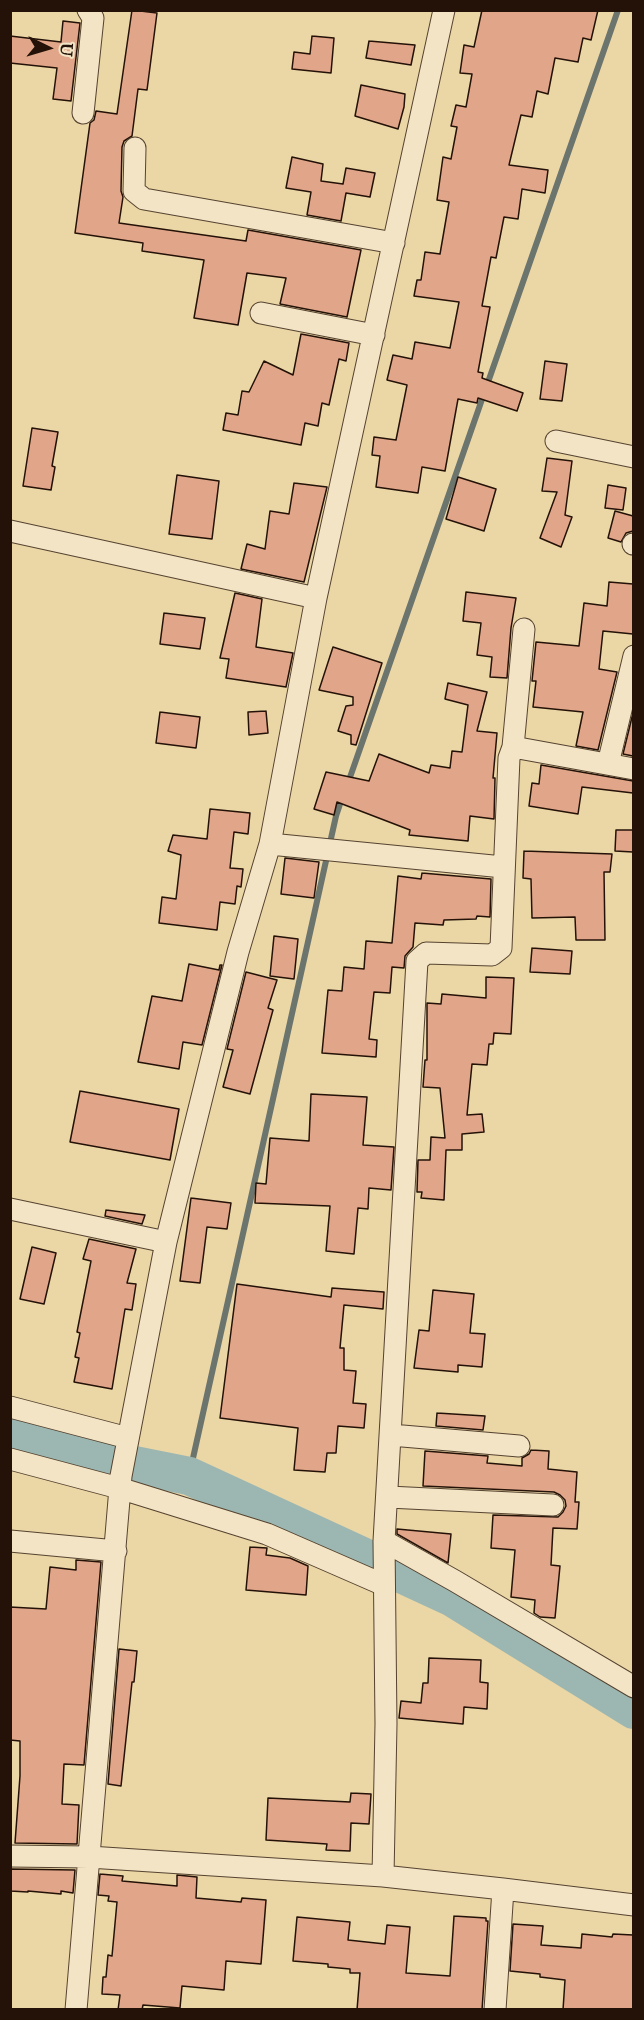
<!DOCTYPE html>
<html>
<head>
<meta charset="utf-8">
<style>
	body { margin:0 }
	#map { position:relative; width:644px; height:2020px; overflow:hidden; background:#ebd6a6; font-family:"IM FELL Double Pica",serif }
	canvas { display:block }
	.frame { position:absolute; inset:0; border:12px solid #241208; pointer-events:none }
	.north { position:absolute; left:18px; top:18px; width:60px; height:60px; -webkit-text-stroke:4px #f2e4c5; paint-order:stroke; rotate:95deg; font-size:16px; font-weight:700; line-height:24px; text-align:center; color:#241208 }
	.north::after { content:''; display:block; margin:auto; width:21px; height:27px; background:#241208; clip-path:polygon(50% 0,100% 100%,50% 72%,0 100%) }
</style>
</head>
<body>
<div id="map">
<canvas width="644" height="2020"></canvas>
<div class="frame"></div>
<div class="north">U</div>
</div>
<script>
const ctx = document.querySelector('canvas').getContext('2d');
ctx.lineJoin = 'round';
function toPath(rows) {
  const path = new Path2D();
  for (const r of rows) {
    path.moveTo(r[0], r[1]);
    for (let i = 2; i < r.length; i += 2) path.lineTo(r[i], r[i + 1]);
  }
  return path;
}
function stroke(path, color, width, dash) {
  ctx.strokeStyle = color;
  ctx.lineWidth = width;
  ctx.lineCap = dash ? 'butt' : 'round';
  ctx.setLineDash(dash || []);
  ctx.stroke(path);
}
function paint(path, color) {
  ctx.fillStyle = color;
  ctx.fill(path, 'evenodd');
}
stroke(toPath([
	[348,783,618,10],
	[189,1476,336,816,342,798]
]), '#6c756d', 6);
stroke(toPath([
	[10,1434,94,1457,189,1476,453,1598,634,1710]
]), '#9cb7b1', 38);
const building = toPath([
	[132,10,157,13,147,90,138,89,132,136,124,141,122,147,121,191,123,197,119,223,246,241,248,230,361,250,347,317,280,304,286,278,247,273,238,325,194,318,204,260,142,251,143,243,75,233,90,123,94,120,96,111,117,114,132,10],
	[482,10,598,10,591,40,583,38,578,62,555,58,548,94,537,91,532,117,521,115,509,165,548,170,545,193,522,189,518,219,504,217,496,258,491,257,482,306,490,307,478,372,483,373,482,378,523,393,517,411,478,398,477,403,458,399,445,471,422,467,418,493,376,487,380,456,372,455,374,437,396,440,407,385,387,380,393,355,412,359,415,342,450,348,459,302,414,296,417,280,421,280,425,252,440,254,449,202,437,200,443,157,451,159,457,127,451,126,456,105,466,107,472,74,460,73,464,45,474,47,482,10],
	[63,21,80,23,71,101,53,99,57,68,10,63,10,36,61,42,63,21],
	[312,36,334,38,331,73,292,69,294,52,310,54,312,36],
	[369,41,415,45,411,65,366,58,369,41],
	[361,85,405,94,404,107,398,129,355,116,361,85],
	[292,157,323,164,321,181,343,184,346,168,375,173,370,197,346,193,341,221,307,215,311,192,286,188,292,157],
	[301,334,349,343,346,361,339,359,329,405,322,403,318,426,305,423,301,445,223,430,226,413,238,415,242,391,249,392,264,361,293,375,301,334],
	[545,361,567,364,562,401,540,399,545,361],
	[32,428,58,432,52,466,55,467,51,490,23,486,32,428],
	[547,458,572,461,565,515,572,517,561,547,540,538,557,492,542,491,547,458],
	[177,475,219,481,212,539,169,534,177,475],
	[458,477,496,489,484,531,446,519,458,477],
	[294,483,327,487,304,582,241,569,247,544,265,549,270,511,289,514,294,483],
	[608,485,626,488,623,510,605,508,608,485],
	[615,511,633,516,633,531,626,533,621,542,608,538,615,511],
	[609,582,633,584,633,634,603,631,599,669,617,672,598,750,576,746,583,712,533,707,536,681,532,681,536,642,579,646,584,603,607,606,609,582],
	[466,592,516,598,511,628,507,678,490,677,492,657,477,655,481,623,463,621,466,592],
	[235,593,262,599,256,647,293,653,286,687,226,678,229,659,220,658,235,593],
	[164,613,205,618,200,649,160,644,164,613],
	[333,647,382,663,356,745,351,744,351,735,338,731,346,706,353,705,353,697,319,690,333,647],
	[448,683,487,692,477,731,497,733,493,778,495,778,494,819,470,816,468,841,409,835,410,830,337,802,334,815,314,809,326,772,369,781,379,754,429,773,431,765,450,768,452,751,462,752,468,705,445,699,448,683],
	[266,711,268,733,249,735,248,712,266,711],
	[160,712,200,717,196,748,156,743,160,712],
	[633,713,633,756,623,754,633,713],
	[541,765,633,781,633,793,582,787,578,814,529,806,532,783,539,784,541,765],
	[210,809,250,813,248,834,234,832,230,868,243,869,241,887,237,886,235,904,220,902,217,930,159,923,162,897,176,899,181,855,168,851,173,835,207,839,210,809],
	[616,830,633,830,633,852,615,851,616,830],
	[524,851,612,854,610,872,604,872,605,940,576,940,575,917,532,918,531,879,523,878,524,851],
	[285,858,319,862,314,898,281,894,285,858],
	[422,873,491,879,490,917,477,916,476,919,444,920,443,925,415,923,413,947,405,956,404,968,392,967,390,993,374,992,369,1039,377,1040,376,1057,322,1053,328,990,342,991,344,967,364,969,366,941,392,943,398,876,421,879,422,873],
	[274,936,298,939,294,979,270,976,274,936],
	[532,948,572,951,570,974,530,972,532,948],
	[189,964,219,970,220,965,222,965,202,1045,183,1042,179,1069,138,1062,152,996,182,1001,189,964],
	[246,972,277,980,268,1008,273,1010,250,1094,223,1087,233,1050,227,1049,246,972],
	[486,977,514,978,511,1034,494,1033,493,1044,489,1044,487,1065,472,1064,467,1115,482,1114,484,1132,462,1134,462,1150,446,1150,444,1200,421,1198,422,1192,417,1192,418,1160,430,1160,431,1137,445,1138,440,1088,423,1087,425,1060,427,1060,427,1003,441,1004,442,994,486,998,486,977],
	[80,1091,179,1109,170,1160,70,1142,80,1091],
	[311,1094,367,1097,363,1145,394,1147,391,1190,369,1188,368,1209,358,1208,354,1254,326,1251,330,1206,255,1203,256,1183,266,1184,270,1138,309,1141,311,1094],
	[191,1198,231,1203,227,1229,207,1227,200,1283,180,1281,191,1198],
	[106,1210,145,1215,142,1224,105,1216,106,1210],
	[89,1239,136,1249,127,1283,136,1284,132,1310,125,1309,112,1389,74,1382,79,1358,75,1357,80,1333,77,1332,91,1261,83,1259,89,1239],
	[32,1247,56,1253,44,1304,20,1299,32,1247],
	[237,1284,331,1297,332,1288,384,1292,383,1309,344,1305,340,1348,344,1348,344,1370,356,1371,353,1403,366,1404,364,1428,338,1426,336,1453,327,1453,325,1472,294,1470,298,1428,220,1418,237,1284],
	[433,1290,474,1294,470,1333,485,1334,482,1367,458,1365,458,1372,414,1368,419,1330,429,1331,433,1290],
	[437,1413,485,1416,483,1430,436,1426,437,1413],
	[531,1450,549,1451,548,1469,577,1472,575,1502,579,1502,577,1529,553,1528,551,1565,560,1566,555,1618,540,1617,534,1613,535,1600,511,1597,515,1550,491,1548,493,1515,558,1517,563,1512,566,1506,565,1500,560,1495,554,1492,423,1486,425,1451,488,1456,487,1463,522,1466,522,1458,529,1454,531,1450],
	[397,1529,451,1534,448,1563,397,1534,397,1529],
	[250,1547,267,1548,266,1555,290,1558,308,1566,306,1595,246,1590,250,1547],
	[76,1560,101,1562,84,1765,64,1764,62,1804,79,1805,77,1844,15,1843,20,1776,20,1741,10,1740,10,1607,46,1609,50,1567,76,1570,76,1560],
	[119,1649,137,1651,134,1682,132,1682,121,1786,108,1784,119,1649],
	[429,1658,481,1660,480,1682,488,1683,487,1709,464,1707,463,1724,399,1718,401,1701,421,1703,423,1683,428,1683,429,1658],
	[351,1793,371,1794,369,1824,351,1823,350,1851,326,1850,327,1844,266,1840,268,1798,350,1802,351,1793],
	[10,1869,75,1870,73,1893,61,1891,61,1894,28,1891,28,1892,10,1891,10,1869],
	[100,1874,123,1876,122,1881,177,1886,177,1875,197,1877,196,1898,241,1902,242,1898,266,1900,261,1964,226,1961,224,1990,182,1986,180,2008,143,2005,142,2010,118,2010,120,1995,102,1994,103,1977,106,1977,108,1955,112,1956,117,1902,108,1901,109,1896,98,1895,100,1874],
	[454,1916,486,1918,486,1921,488,1921,482,2010,357,2010,360,1973,350,1973,350,1969,328,1967,328,1964,293,1961,297,1917,350,1922,348,1940,385,1944,387,1925,410,1927,406,1973,450,1976,454,1916],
	[513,1924,543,1926,541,1945,581,1948,582,1934,612,1937,613,1934,633,1935,633,2010,563,2010,565,1980,540,1977,540,1974,510,1971,513,1924]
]);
paint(building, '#e1a689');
stroke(building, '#241208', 1.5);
const minor = toPath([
	[83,113,93,18,88,10],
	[135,148,134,191,144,199,394,243],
	[261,313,374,335],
	[556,441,634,457],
	[10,531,316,598],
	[633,544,634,544],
	[513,747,524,629],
	[608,764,634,656],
	[270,844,503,867],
	[10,1209,166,1242],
	[10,1407,128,1438],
	[391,1435,519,1446],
	[10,1459,119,1488,267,1534,384,1585],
	[388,1497,553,1505],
	[10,1541,116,1551],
	[384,1541,455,1581,634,1687],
	[10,1856,89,1857,383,1876,503,1889,634,1905],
	[383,1876,386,1724,384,1541,417,961,426,953,492,955,501,948,509,758,513,747,634,769],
	[76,2010,121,1476,166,1242,238,952,270,844,316,598,444,10],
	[495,2010,503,1889]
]);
stroke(minor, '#564330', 23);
stroke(minor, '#f2e4c5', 21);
</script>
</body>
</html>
